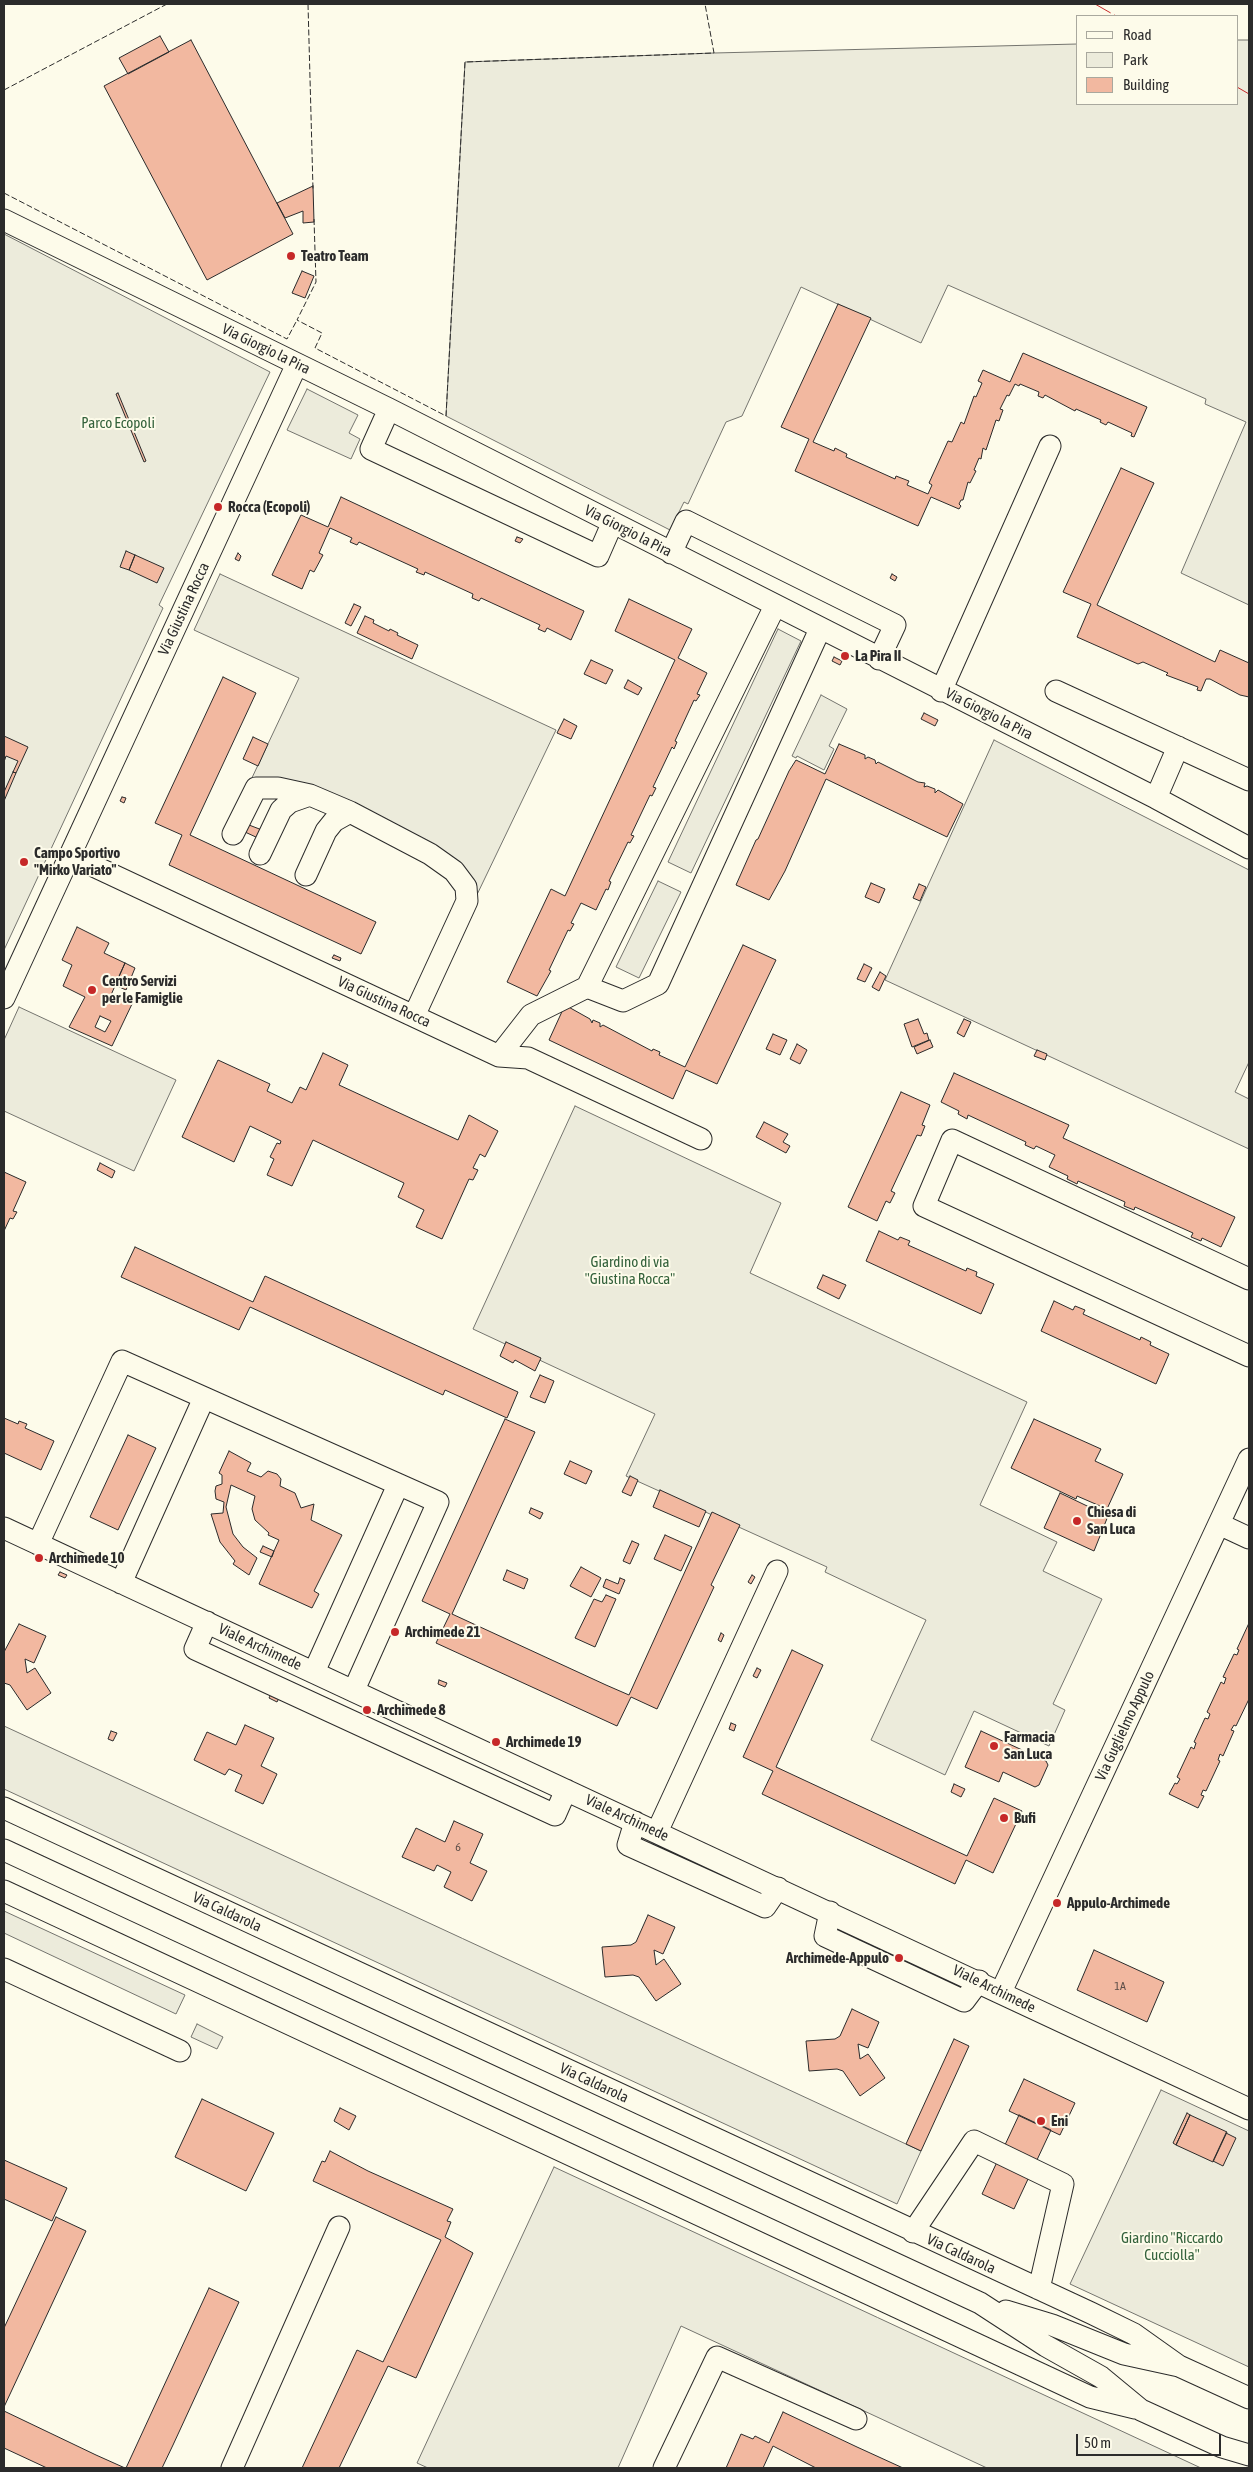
<!DOCTYPE html>
<html>
<head>
<meta charset="utf-8">
<style>
	body { margin:0 }
	#map { position:relative; width:1253px; height:2472px; overflow:hidden; background:#fdfbea; font-family:"Asap Condensed",sans-serif }
	canvas { display:block }
	.frame { position:absolute; inset:0; border:5px solid #2b2b2b; pointer-events:none }
	.legend { position:absolute; left:1076px; top:15px; width:162px; height:90px; box-sizing:border-box; background:#fdfbea; border:1px solid #a9a89e; margin:0; padding:6px 9px; list-style:none; font-size:15px; color:#2b2b2b }
	.legend li { display:flex; align-items:center; gap:10px; height:25px }
	.legend b { width:25px; border:1px solid #a9a89e }
	.scale { position:absolute; left:1076px; top:2434px; width:145px; height:22px; box-sizing:border-box; border:2px solid #2b2b2b; border-top:0; padding-left:6px; font-size:15px; line-height:18px; white-space:nowrap; color:#2b2b2b; -webkit-text-stroke:4px #fdfbea; paint-order:stroke }
</style>
</head>
<body>
<div id="map">
<canvas width="1253" height="2472"></canvas>
<div class="frame"></div>
<ul class="legend">
<li><b style="height:6px;background:#fdfbea"></b>Road</li>
<li><b style="height:14px;background:#ecebdb"></b>Park</li>
<li><b style="height:14px;background:#f2b8a0"></b>Building</li>
</ul>
<div class="scale">50 m</div>
</div>
<script>
const ctx = document.querySelector('canvas').getContext('2d');
ctx.lineJoin = 'round';
function paint(path, color) {
  ctx.fillStyle = color;
  ctx.fill(path, 'evenodd');
}
function toPath(rows) {
  const path = new Path2D();
  for (const r of rows) {
    path.moveTo(r[0], r[1]);
    for (let i = 2; i < r.length; i += 2) path.lineTo(r[i], r[i + 1]);
  }
  return path;
}
function stroke(path, color, width, dash) {
  ctx.strokeStyle = color;
  ctx.lineWidth = width;
  ctx.lineCap = dash ? 'butt' : 'round';
  ctx.setLineDash(dash || []);
  ctx.stroke(path);
}
function drawText(font, color, halo, rows, align = 'center') {
  ctx.font = font + ' "Asap Condensed",sans-serif';
  ctx.lineWidth = 4;
  ctx.setLineDash([]);
  ctx.textBaseline = 'middle';
  ctx.strokeStyle = halo;
  ctx.fillStyle = color;
  for (const [text, x, y, turn = 0] of rows) {
    ctx.save();
    ctx.translate(x, y);
    ctx.rotate((+turn || 0) * Math.PI / 180);
    ctx.textAlign = isNaN(turn) ? turn : align;
    if (halo) ctx.strokeText(text, 0, 0);
    ctx.fillText(text, 0, 0);
    ctx.restore();
  }
}
const green = toPath([
	[1237,40,1249,40,1249,605,1181,573,1246,422,1205,404,1206,399,948,285,921,343,801,287,742,416,726,422,688,504,684,502,670,530,446,416,465,62,714,53,1077,44,1077,104,1237,104,1237,40],
	[4,234,270,372,159,605,163,608,4,950,4,234],
	[307,389,358,415,349,433,360,439,351,459,287,430,307,389],
	[220,574,556,730,473,903,448,860,250,782,299,678,194,630,220,574],
	[778,629,801,641,691,873,668,862,778,629],
	[821,695,847,709,829,746,834,749,824,770,797,756,796,758,792,756,821,695],
	[994,740,1249,870,1249,1062,1235,1092,1249,1099,1249,1149,885,980,994,740],
	[658,881,681,892,639,978,616,967,658,881],
	[19,1007,176,1080,134,1171,4,1111,4,1040,19,1007],
	[575,1106,781,1203,750,1273,1027,1402,980,1505,1057,1542,1043,1571,1102,1599,1053,1704,1065,1710,1049,1746,974,1711,945,1775,871,1740,926,1620,825,1572,827,1567,626,1476,655,1414,473,1329,575,1106],
	[4,1726,921,2151,897,2204,4,1789,4,1726],
	[4,1911,185,1995,176,2014,4,1933,4,1911],
	[197,2024,223,2037,217,2049,191,2037,197,2024],
	[1161,2090,1249,2131,1249,2367,1070,2284,1161,2090],
	[554,2167,1201,2468,987,2468,681,2326,618,2468,428,2468,417,2463,554,2167]
]);
paint(green, '#ecebdb');
stroke(green, '#74746e', 1);
const building = toPath([
	[160,36,169,52,128,74,119,58,160,36],
	[191,40,293,234,207,280,104,86,191,40],
	[313,186,314,222,303,223,303,211,285,218,277,203,313,186],
	[302,271,314,276,305,298,292,293,302,271],
	[838,304,871,318,813,442,834,451,835,448,847,454,846,457,895,479,896,476,909,481,907,485,928,494,932,485,929,483,948,441,952,442,961,422,964,424,974,396,976,397,982,383,978,381,983,370,1010,382,1023,353,1147,407,1134,437,1131,436,1132,433,1108,422,1106,425,1100,422,1101,420,1076,409,1075,411,1045,395,1043,398,1038,396,1039,392,1020,384,1019,386,1015,384,1009,396,1007,395,1000,409,1003,410,999,421,996,420,986,450,983,448,981,459,979,458,974,470,976,471,970,483,968,482,963,500,961,500,959,504,961,506,959,509,931,497,918,526,795,471,809,439,781,427,838,304],
	[118,393,146,461,144,462,116,394,118,393],
	[1121,468,1154,483,1097,605,1215,662,1220,650,1249,663,1249,697,1240,695,1210,679,1206,679,1201,691,1197,690,1198,687,1166,675,1168,673,1143,662,1138,664,1077,637,1091,604,1063,592,1121,468],
	[341,497,584,611,571,640,547,628,545,632,538,629,540,625,481,598,479,601,472,598,473,594,425,572,424,575,416,572,418,569,359,542,357,545,350,542,352,538,330,528,319,553,323,555,314,572,310,570,302,589,272,575,301,515,328,527,341,497],
	[517,537,523,539,520,543,515,541,517,537],
	[126,551,135,555,129,570,120,567,126,551],
	[238,553,241,556,239,561,235,559,238,553],
	[135,555,164,568,157,583,129,570,135,555],
	[892,574,897,577,895,581,890,578,892,574],
	[629,599,692,629,678,658,707,673,697,694,700,695,696,701,694,700,675,741,677,742,674,749,672,747,653,787,656,788,652,796,650,795,631,835,634,836,630,843,628,842,609,881,611,882,608,890,606,889,596,910,581,903,571,923,574,924,570,931,568,930,549,970,551,971,537,996,507,982,551,889,565,896,675,660,615,631,629,599],
	[354,604,361,607,351,626,345,623,354,604],
	[365,616,374,620,373,623,389,631,390,629,398,633,397,635,418,645,412,659,357,633,365,616],
	[834,657,842,661,840,665,832,661,834,657],
	[591,660,613,670,606,684,584,674,591,660],
	[223,677,256,693,190,835,376,922,361,954,169,865,182,835,155,823,223,677],
	[628,680,642,688,638,695,624,688,628,680],
	[924,713,938,720,935,726,921,719,924,713],
	[564,719,577,726,571,739,557,733,564,719],
	[4,736,28,747,16,773,13,772,18,761,6,756,4,762,4,736],
	[253,737,268,744,258,766,243,759,253,737],
	[839,744,865,755,865,759,868,757,875,760,876,764,878,762,918,782,925,783,924,787,927,786,935,789,935,793,938,790,963,804,947,837,826,779,785,871,769,900,736,885,756,840,758,839,789,771,796,760,825,774,839,744],
	[13,772,16,773,4,801,4,792,13,772],
	[122,797,126,798,124,803,120,801,122,797],
	[249,825,262,830,258,838,245,832,249,825],
	[871,883,885,889,879,903,865,897,871,883],
	[919,884,926,887,920,901,913,898,919,884],
	[77,927,109,943,104,953,125,963,111,995,132,1004,112,1046,69,1027,85,997,63,986,72,965,62,960,77,927],
	[100,1016,111,1021,105,1032,95,1027,100,1016],
	[743,945,776,960,717,1084,686,1070,673,1099,549,1040,565,1005,590,1019,592,1023,593,1020,600,1023,600,1027,603,1025,652,1051,653,1049,660,1052,659,1055,685,1067,743,945],
	[334,955,341,958,340,961,332,958,334,955],
	[125,963,135,968,126,990,115,985,125,963],
	[864,964,872,968,865,982,857,979,864,964],
	[880,972,886,976,879,991,872,987,880,972],
	[918,1019,924,1034,927,1033,929,1040,912,1047,904,1024,918,1019],
	[964,1019,971,1022,964,1037,957,1033,964,1019],
	[773,1034,787,1040,780,1055,766,1049,773,1034],
	[930,1040,933,1047,917,1054,914,1047,930,1040],
	[797,1044,807,1050,800,1064,790,1059,797,1044],
	[1037,1050,1047,1054,1045,1060,1034,1056,1037,1050],
	[323,1053,348,1065,339,1085,458,1140,469,1115,498,1131,485,1157,480,1154,473,1168,478,1170,473,1180,469,1179,442,1239,416,1227,424,1210,398,1197,404,1183,313,1140,292,1186,267,1175,274,1159,270,1157,277,1143,280,1144,281,1141,250,1126,234,1162,182,1137,218,1060,270,1084,267,1091,292,1103,300,1087,306,1090,323,1053],
	[954,1073,1069,1125,1063,1138,1235,1217,1221,1247,1202,1238,1201,1241,1191,1237,1193,1233,1135,1207,1134,1210,1124,1206,1125,1202,1078,1181,1077,1184,1067,1179,1068,1176,1049,1167,1055,1155,1036,1146,1034,1149,1025,1145,1026,1142,968,1115,967,1119,958,1114,959,1111,941,1102,954,1073],
	[901,1092,930,1105,922,1125,925,1126,921,1136,917,1135,891,1191,895,1193,890,1203,886,1201,877,1221,848,1207,901,1092],
	[764,1122,788,1134,783,1142,790,1146,786,1153,756,1137,764,1122],
	[100,1163,115,1171,112,1178,97,1170,100,1163],
	[4,1172,26,1182,13,1211,17,1212,13,1219,10,1218,4,1231,4,1172],
	[879,1231,898,1240,900,1237,910,1241,908,1245,966,1271,967,1268,977,1272,976,1276,994,1284,981,1314,866,1261,879,1231],
	[135,1247,253,1302,265,1276,518,1392,507,1418,445,1390,443,1395,250,1307,239,1330,121,1277,135,1247],
	[823,1275,846,1285,839,1299,817,1288,823,1275],
	[1054,1301,1073,1310,1075,1306,1085,1310,1083,1314,1140,1340,1141,1337,1151,1342,1150,1345,1169,1354,1156,1384,1041,1331,1054,1301],
	[506,1342,541,1358,535,1371,515,1360,513,1363,500,1356,506,1342],
	[540,1375,554,1381,545,1403,530,1397,540,1375],
	[4,1418,18,1424,19,1421,27,1424,25,1428,54,1441,41,1470,4,1453,4,1418],
	[505,1419,535,1432,452,1614,606,1685,629,1695,712,1512,740,1525,711,1585,714,1587,657,1709,631,1697,617,1726,436,1643,450,1614,422,1601,505,1419],
	[1034,1419,1101,1449,1095,1461,1123,1474,1107,1509,1077,1496,1076,1499,1011,1468,1034,1419],
	[128,1435,156,1448,118,1530,90,1517,128,1435],
	[229,1451,251,1463,247,1471,261,1477,268,1471,277,1474,281,1479,280,1486,295,1493,301,1508,314,1504,311,1520,342,1535,314,1591,319,1594,312,1608,259,1584,279,1540,268,1535,269,1533,255,1520,252,1509,255,1496,231,1485,226,1507,233,1534,243,1547,257,1558,249,1575,233,1564,235,1561,220,1542,211,1514,223,1513,224,1502,216,1499,215,1491,216,1486,222,1484,222,1475,219,1473,229,1451],
	[570,1461,592,1471,586,1484,564,1474,570,1461],
	[630,1476,638,1480,631,1496,622,1492,630,1476],
	[660,1490,706,1511,699,1527,653,1507,660,1490],
	[1060,1493,1108,1516,1094,1551,1044,1528,1060,1493],
	[531,1508,543,1513,540,1519,529,1513,531,1508],
	[665,1535,692,1547,681,1571,654,1559,665,1535],
	[632,1541,639,1544,630,1564,623,1561,632,1541],
	[263,1546,274,1551,272,1557,260,1552,263,1546],
	[581,1567,601,1578,591,1597,570,1586,581,1567],
	[507,1570,528,1579,524,1589,503,1580,507,1570],
	[60,1572,67,1575,65,1578,58,1575,60,1572],
	[752,1575,755,1577,751,1584,748,1582,752,1575],
	[620,1578,625,1580,619,1594,603,1587,606,1579,618,1584,620,1578],
	[606,1595,616,1599,595,1647,575,1638,594,1599,602,1602,606,1595],
	[1249,1623,1249,1699,1236,1726,1234,1725,1231,1730,1234,1731,1223,1756,1220,1754,1218,1760,1220,1761,1206,1791,1203,1790,1201,1795,1204,1796,1198,1808,1169,1794,1175,1783,1177,1784,1180,1779,1177,1777,1191,1747,1194,1749,1196,1743,1194,1742,1205,1718,1208,1719,1210,1714,1207,1712,1221,1682,1224,1684,1226,1678,1223,1677,1234,1654,1237,1655,1239,1650,1237,1649,1249,1623],
	[19,1624,46,1636,34,1663,25,1659,27,1673,35,1668,51,1693,27,1710,10,1685,4,1683,4,1652,19,1624],
	[721,1633,724,1635,721,1642,718,1640,721,1633],
	[792,1650,823,1665,776,1767,967,1856,994,1798,1022,1811,993,1873,966,1860,955,1884,762,1794,773,1771,743,1757,792,1650],
	[757,1668,761,1670,757,1678,753,1676,757,1668],
	[439,1680,447,1683,445,1687,438,1684,439,1680],
	[271,1694,279,1698,277,1702,269,1698,271,1694],
	[731,1723,736,1725,734,1731,729,1729,731,1723],
	[245,1725,274,1738,261,1766,277,1774,263,1804,235,1791,242,1775,229,1769,225,1775,194,1760,207,1732,236,1745,245,1725],
	[111,1731,117,1733,113,1741,108,1739,111,1731],
	[981,1731,1046,1761,1048,1765,1039,1785,1035,1787,1003,1772,999,1782,965,1767,981,1731],
	[954,1784,965,1789,961,1797,951,1792,954,1784],
	[454,1821,483,1834,470,1863,487,1871,472,1901,444,1887,451,1872,437,1865,434,1871,402,1857,416,1828,445,1842,454,1821],
	[648,1915,675,1927,663,1954,654,1950,656,1965,664,1959,681,1984,656,2001,639,1977,633,1975,605,1977,602,1947,631,1945,636,1942,648,1915],
	[1094,1950,1164,1982,1147,2022,1077,1990,1094,1950],
	[852,2009,879,2022,868,2048,858,2044,860,2059,868,2054,885,2078,860,2096,843,2071,837,2069,809,2071,806,2041,835,2039,840,2036,852,2009],
	[954,2039,969,2046,921,2151,906,2144,954,2039],
	[1024,2079,1075,2103,1060,2135,1009,2111,1024,2079],
	[202,2099,274,2133,246,2191,175,2157,202,2099],
	[340,2108,356,2116,349,2130,334,2121,340,2108],
	[1187,2113,1190,2115,1176,2145,1173,2143,1187,2113],
	[1019,2115,1051,2130,1014,2209,982,2194,1019,2115],
	[1190,2115,1227,2132,1213,2162,1176,2145,1190,2115],
	[1226,2133,1236,2138,1223,2166,1213,2161,1226,2133],
	[330,2151,368,2171,453,2209,447,2221,451,2222,445,2237,473,2253,416,2378,388,2366,339,2468,302,2468,357,2350,383,2362,441,2240,313,2181,322,2161,325,2162,330,2151],
	[4,2160,67,2188,52,2221,4,2199,4,2160],
	[56,2217,86,2231,4,2407,4,2328,56,2217],
	[209,2288,239,2302,173,2445,162,2468,126,2468,209,2288],
	[4,2411,96,2455,125,2468,47,2468,4,2448,4,2411],
	[783,2412,857,2447,903,2468,816,2468,773,2446,763,2468,726,2468,741,2434,753,2439,755,2436,769,2443,783,2412]
]);
paint(building, '#f2b8a0');
stroke(building, '#2b2b2b', 1);
const minor = toPath([
	[4,220,389,409,1156,798,1249,848],
	[389,409,371,449,598,556,612,524],
	[671,553,686,521,895,625,879,659],
	[941,691,1050,446],
	[1056,691,1249,780],
	[1156,798,1178,747],
	[233,834,256,788,278,788,310,795,350,812,430,854,454,871,466,887,467,901,414,1016],
	[260,854,281,810,290,802,310,795],
	[70,855,499,1056,528,1058,701,1139],
	[306,875,326,831,334,821,350,812],
	[587,987,623,1001,658,984,820,629],
	[4,998,297,364],
	[499,1056,531,1015,587,987,775,606],
	[1249,1279,952,1140,924,1206,1249,1356],
	[1219,1524,1249,1538],
	[4,1528,1249,2109],
	[38,1544,122,1361,438,1502,354,1690],
	[121,1583,204,1398],
	[207,1622,195,1649,555,1815,566,1790],
	[314,1672,398,1485],
	[4,1808,1091,2313,1134,2334,1179,2366],
	[635,1822,628,1845,765,1907,778,1888],
	[657,1832,777,1571],
	[4,1850,980,2303,1046,2346,1101,2377,1141,2410,1222,2447,1249,2455],
	[4,1891,1090,2397,1135,2408],
	[830,1912,825,1936,964,2001,979,1981],
	[4,1969,180,2051],
	[1001,1992,1249,1459],
	[913,2232,974,2141,1063,2184,1039,2289],
	[1006,2311,1052,2325,1124,2354,1179,2366,1249,2398],
	[232,2468,339,2227],
	[664,2468,717,2357,856,2419]
]);
stroke(minor, '#2b2b2b', 23);
stroke(minor, '#fdfbea', 21);
stroke(toPath([
	[308,4,313,189],
	[4,90,167,4],
	[4,193,287,339,297,320],
	[314,219,316,282,297,320,322,333,315,348,446,416,465,62,714,53,705,4]
]), '#2b2b2b', 1, [6, 2.5]);
stroke(toPath([
	[1095,4,1116,16],
	[1237,87,1249,94]
]), '#c62828', 1, [18, 4, 2.5, 4]);
for (const [x, y, r, color] of [
	[291,256,5,"#c62828"],
	[218,507,5,"#c62828"],
	[845,656,5,"#c62828"],
	[24,862,5,"#c62828"],
	[92,990,5,"#c62828"],
	[1077,1521,5,"#c62828"],
	[39,1558,5,"#c62828"],
	[395,1632,5,"#c62828"],
	[367,1710,5,"#c62828"],
	[496,1742,5,"#c62828"],
	[994,1746,5,"#c62828"],
	[1004,1818,5,"#c62828"],
	[1057,1903,5,"#c62828"],
	[899,1958,5,"#c62828"],
	[1041,2121,5,"#c62828"]
]) {
  const dot = new Path2D();
  dot.arc(x, y, r, 0, 2 * Math.PI);
  ctx.fillStyle = color;
  ctx.fill(dot);
  stroke(dot, '#fdfbea', 2);
}
drawText('12px', '#5d4e48', null, [
	["6",458,1847],
	["1A",1120,1986]
]);
drawText('bold 15px', '#2b2b2b', '#fdfbea', [
	["Teatro Team",301,256],
	["Rocca (Ecopoli)",228,507],
	["La Pira II",855,656],
	["Campo Sportivo",34,853],
	["\"Mirko Variato\"",34,870],
	["Centro Servizi",102,981],
	["per le Famiglie",102,998],
	["Chiesa di",1087,1512],
	["San Luca",1087,1529],
	["Archimede 10",49,1558],
	["Archimede 21",405,1632],
	["Archimede 8",377,1710],
	["Farmacia",1004,1737],
	["San Luca",1004,1754],
	["Archimede 19",506,1742],
	["Bufi",1014,1818],
	["Appulo-Archimede",1067,1903],
	["Archimede-Appulo",889,1958,"right"],
	["Eni",1051,2121]
], 'left');
drawText('15px', '#2b2b2b', '#fdfbea', [
	["Via Giorgio la Pira",266,349,26],
	["Via Giorgio la Pira",628,531,27],
	["Via Giustina Rocca",184,609,-65],
	["Via Giorgio la Pira",989,714,27],
	["Via Giustina Rocca",384,1002,25],
	["Viale Archimede",260,1647,25],
	["Via Guglielmo Appulo",1125,1726,-65],
	["Viale Archimede",627,1818,25],
	["Via Caldarola",227,1912,25],
	["Viale Archimede",994,1989,26],
	["Via Caldarola",594,2083,25],
	["Via Caldarola",961,2254,25]
]);
drawText('15px', '#34623c', '#fdfbea', [
	["Parco Ecopoli",118,423],
	["Giardino di via",630,1262],
	["\"Giustina Rocca\"",630,1279],
	["Giardino \"Riccardo",1172,2238],
	["Cucciolla\"",1172,2255]
]);
</script>
</body>
</html>
